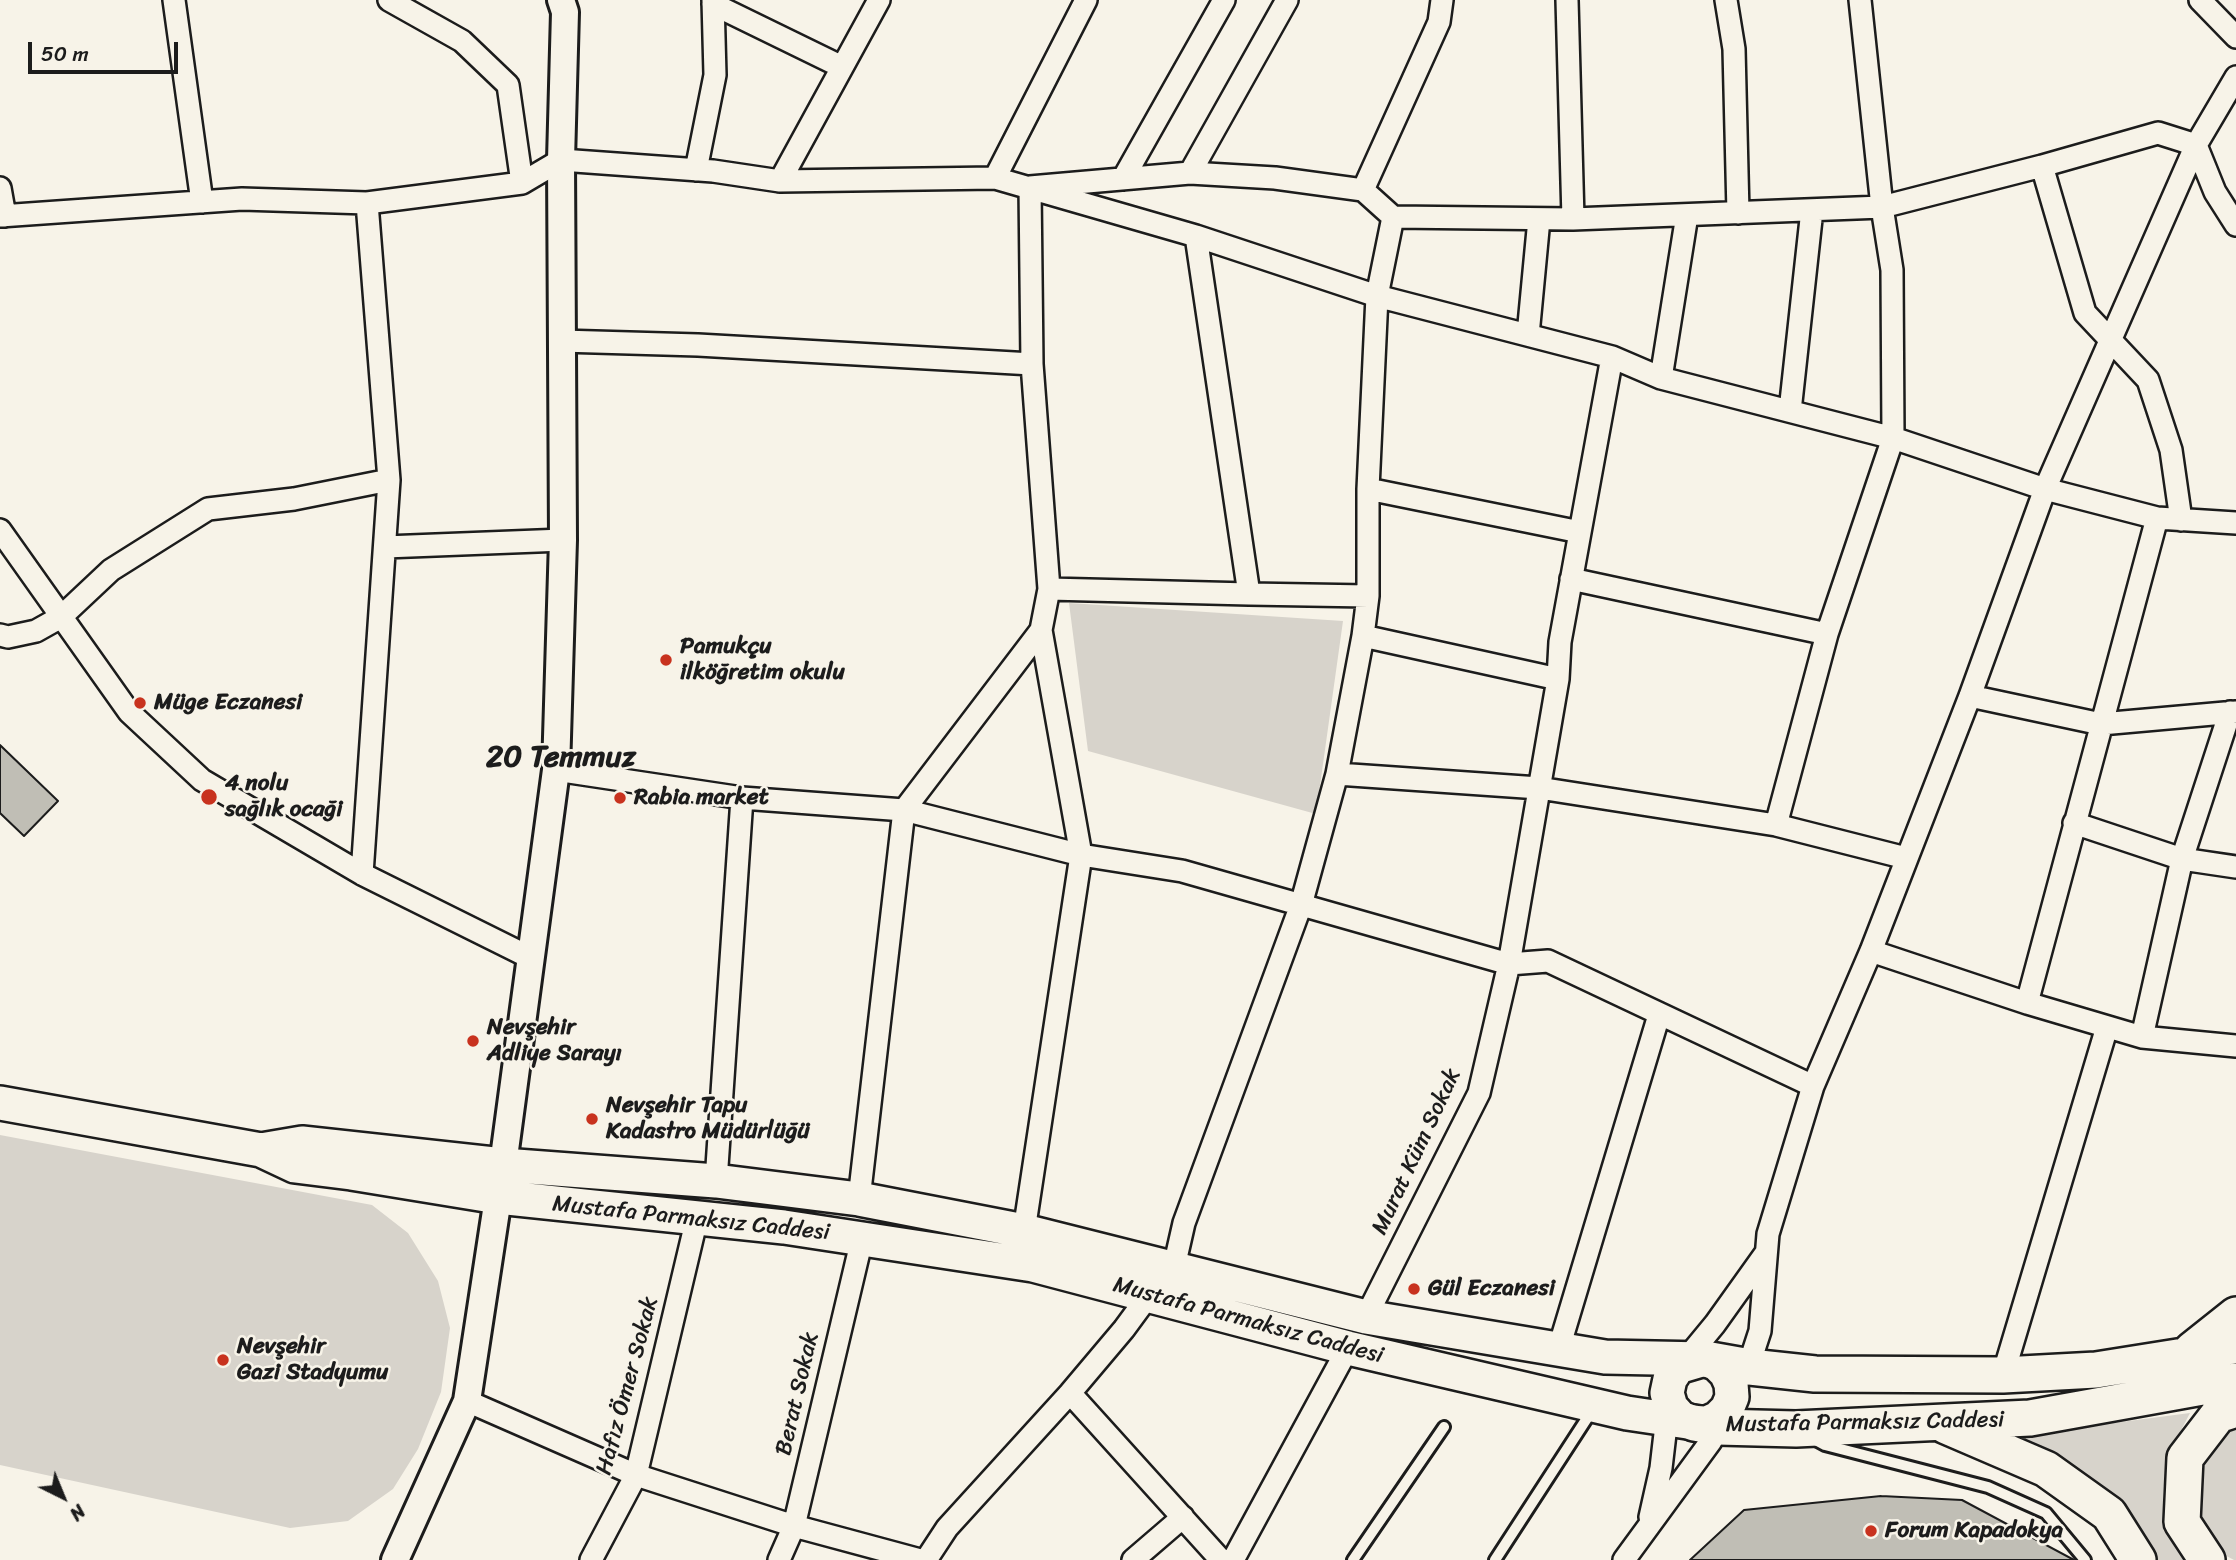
<!DOCTYPE html>
<html>
<head>
<meta charset="utf-8">
<style>
	body { margin:0 }
	#map { position:relative; width:2236px; height:1560px; overflow:hidden; background:#f7f3e8; font-family:Sriracha,sans-serif }
	canvas { display:block }
	.north { position:absolute; left:28px; top:1462px; width:70px; height:70px; -webkit-text-stroke:5px #f7f3e8; paint-order:stroke; rotate:137deg; font-size:19px; font-weight:700; line-height:28px; text-align:center; color:#1c1c1c }
	.north::after { content:''; display:block; margin:auto; width:24px; height:32px; background:#1c1c1c; clip-path:polygon(50% 0,100% 100%,50% 72%,0 100%) }
	.scale { position:absolute; left:28px; top:42px; width:150px; height:32px; box-sizing:border-box; border:4px solid #1c1c1c; border-top:0; padding-left:9px; font-size:21px; line-height:24px; white-space:nowrap; color:#1c1c1c; -webkit-text-stroke:5px #f7f3e8; paint-order:stroke }
</style>
</head>
<body>
<div id="map">
<canvas width="2236" height="1560"></canvas>
<div class="north">N</div>
<div class="scale">50 m</div>
</div>
<script>
const ctx = document.querySelector('canvas').getContext('2d');
ctx.lineJoin = 'round';
function paint(path, color) {
  ctx.fillStyle = color;
  ctx.fill(path, 'evenodd');
}
function toPath(rows) {
  const path = new Path2D();
  for (const r of rows) {
    path.moveTo(r[0], r[1]);
    for (let i = 2; i < r.length; i += 2) path.lineTo(r[i], r[i + 1]);
  }
  return path;
}
function stroke(path, color, width, dash) {
  ctx.strokeStyle = color;
  ctx.lineWidth = width;
  ctx.lineCap = dash ? 'butt' : 'round';
  ctx.setLineDash(dash || []);
  ctx.stroke(path);
}
function drawText(font, color, halo, rows, align = 'center') {
  ctx.font = font + ' Sriracha,sans-serif';
  ctx.lineWidth = 5;
  ctx.setLineDash([]);
  ctx.textBaseline = 'middle';
  ctx.strokeStyle = halo;
  ctx.fillStyle = color;
  for (const [text, x, y, turn = 0] of rows) {
    ctx.save();
    ctx.translate(x, y);
    ctx.rotate((+turn || 0) * Math.PI / 180);
    ctx.textAlign = isNaN(turn) ? turn : align;
    if (halo) ctx.strokeText(text, 0, 0);
    ctx.fillText(text, 0, 0);
    ctx.restore();
  }
}
paint(toPath([
	[1069,603,1343,621,1316,814,1088,751],
	[0,1135,372,1205,408,1233,438,1281,450,1328,441,1392,418,1449,393,1489,348,1521,290,1528,0,1465],
	[2190,1413,2166,1459,2163,1498,2170,1530,2192,1560,2145,1560,2097,1493,2021,1435],
	[2236,1421,2236,1560,2234,1560,2206,1545,2192,1519,2196,1463]
]), '#d7d3cb');
const building = toPath([
	[0,745,58,801,24,836,0,813,0,745],
	[1881,1496,1962,1500,2074,1560,1690,1560,1744,1510,1881,1496]
]);
paint(building, '#c0beb5');
stroke(building, '#1c1c1c', 2);
const service = toPath([
	[1814,1439,1825,1445,1988,1487,2046,1513,2085,1560],
	[1353,1560,1444,1427],
	[1495,1560,1593,1409]
]);
const minor = toPath([
	[174,0,202,202],
	[389,0,462,41,508,85,522,183],
	[1567,0,1573,219],
	[1726,0,1734,49,1738,213],
	[2200,0,2236,37],
	[713,4,842,67],
	[2042,166,2085,313,2148,380,2171,450,2181,520],
	[696,170,715,75,713,0],
	[1190,173,1287,0],
	[995,178,1086,0],
	[1123,179,1224,0],
	[780,181,879,0],
	[0,188,5,216],
	[0,216,242,199,367,203,522,183,561,160,713,171,780,181,995,178,1196,236,1377,296,1612,357,1661,378,1893,438,2045,489,2157,518,2236,523],
	[1393,217,1573,219,1882,207,2042,166,2158,133,2196,145,2215,192,2236,225],
	[1196,236,1249,594,1368,596],
	[1528,335,1539,219],
	[561,341,698,345,1032,364,1030,187,1190,173,1275,178,1363,190],
	[1661,378,1687,215],
	[1790,411,1812,210],
	[1368,489,1580,532],
	[0,530,129,712,202,780,362,874,531,958],
	[385,547,563,540],
	[1571,579,1827,634],
	[1049,589,1249,594],
	[0,635,8,637,36,631,61,617,111,570,208,509,294,499,389,480],
	[1363,636,1558,679],
	[1970,696,2101,724,2236,712],
	[556,770,742,798,904,810,1081,855,1182,871,1509,964,1548,961,1813,1086],
	[1337,774,1539,788,1776,825,1906,858],
	[2074,823,2182,859,2236,867],
	[1776,825,1827,634,1893,438,1892,270,1882,207,1860,0],
	[362,874,389,480,367,203],
	[1871,951,2027,1003,2142,1037,2236,1046],
	[2027,1003,2157,518],
	[2142,1037,2182,859,2230,712],
	[716,1181,742,798],
	[859,1199,904,810,1041,630],
	[1024,1231,1081,855,1041,630,1049,589,1032,364],
	[1174,1267,1184,1223,1301,905,1337,774,1363,636,1368,596,1368,489,1377,296,1393,217,1363,190,1439,22,1442,0],
	[1366,1317,1479,1093,1509,964,1558,679,1560,642,1612,357],
	[1558,1351,1659,1015],
	[1682,1364,1715,1324,1765,1254],
	[1746,1374,1760,1331,1768,1234,1813,1086,1871,951,1970,696,2045,489,2196,145,2236,77],
	[2003,1375,2107,1027],
	[1070,1393,1221,1560],
	[467,1401,636,1475,794,1526,920,1560],
	[1650,1517,1661,1468,1668,1408],
	[591,1560,636,1475,697,1218],
	[779,1560,794,1526,862,1239],
	[926,1560,947,1528,1070,1393,1124,1329,1149,1295],
	[1133,1560,1183,1517],
	[1233,1560,1348,1348],
	[1624,1560,1711,1441,1723,1418]
]);
const tertiary = toPath([
	[395,1560,467,1401,503,1165,556,770,563,540,561,160,565,12,561,0]
]);
const primary = toPath([
	[0,1103,261,1150,295,1166,351,1173,498,1197,784,1227,1033,1265,1348,1348,1627,1413,1694,1423],
	[261,1150,302,1143,503,1165,716,1181,859,1199,1024,1231,1366,1317,1605,1357,1705,1359,1717,1364,1726,1373,1731,1384,1732,1397,1727,1409,1718,1418,1707,1423,1694,1423,1681,1418,1671,1407,1667,1393,1670,1379,1678,1367,1705,1359]
]);
const trunk = toPath([
	[2192,1350,2236,1315],
	[1705,1359,1750,1367,1815,1374,2003,1375,2096,1370,2184,1356,2236,1345],
	[1694,1423,1718,1427,1796,1429,2030,1418,2236,1381],
	[1946,1426,2046,1469,2109,1514,2138,1560],
	[2207,1560,2182,1522,2185,1458,2218,1415,2236,1409]
]);
stroke(service, '#1c1c1c', 16);
stroke(minor, '#1c1c1c', 26);
stroke(tertiary, '#1c1c1c', 32);
stroke(primary, '#1c1c1c', 38);
stroke(trunk, '#1c1c1c', 40);
stroke(service, '#f7f3e8', 10);
stroke(minor, '#f7f3e8', 21);
stroke(tertiary, '#f7f3e8', 26);
stroke(primary, '#f7f3e8', 33);
stroke(trunk, '#f7f3e8', 35);
for (const [x, y, r, color] of [
	[666,660,7,"#c8321e"],
	[140,703,7,"#c8321e"],
	[209,797,9,"#c8321e"],
	[620,798,7,"#c8321e"],
	[473,1041,7,"#c8321e"],
	[592,1119,7,"#c8321e"],
	[1414,1289,7,"#c8321e"],
	[223,1360,7,"#c8321e"],
	[1871,1531,7,"#c8321e"]
]) {
  const dot = new Path2D();
  dot.arc(x, y, r, 0, 2 * Math.PI);
  ctx.fillStyle = color;
  ctx.fill(dot);
  stroke(dot, '#f7f3e8', 2.5);
}
drawText('bold 23px', '#1c1c1c', '#f7f3e8', [
	["Pamukçu",680,647],
	["ilköğretim okulu",680,673],
	["Müge Eczanesi",154,703],
	["4 nolu",225,784],
	["sağlık ocaği",225,810],
	["Rabia market",634,798],
	["Nevşehir",487,1028],
	["Adliye Sarayı",487,1054],
	["Nevşehir Tapu",606,1106],
	["Kadastro Müdürlüğü",606,1132],
	["Gül Eczanesi",1428,1289],
	["Nevşehir",237,1347],
	["Gazi Stadyumu",237,1373],
	["Forum Kapadokya",1885,1531]
], 'left');
drawText('23px', '#1c1c1c', '#f7f3e8', [
	["Murat Küm Sokak",1417,1152,-65],
	["Mustafa Parmaksız Caddesi",691,1219,6],
	["Mustafa Parmaksız Caddesi",1248,1321,15],
	["Hafız Ömer Sokak",628,1386,-75],
	["Berat Sokak",798,1394,-77],
	["Mustafa Parmaksız Caddesi",1865,1423,-1]
]);
drawText('bold 30px', '#1c1c1c', '#f7f3e8', [
	["20 Temmuz",561,758]
]);
</script>
</body>
</html>
